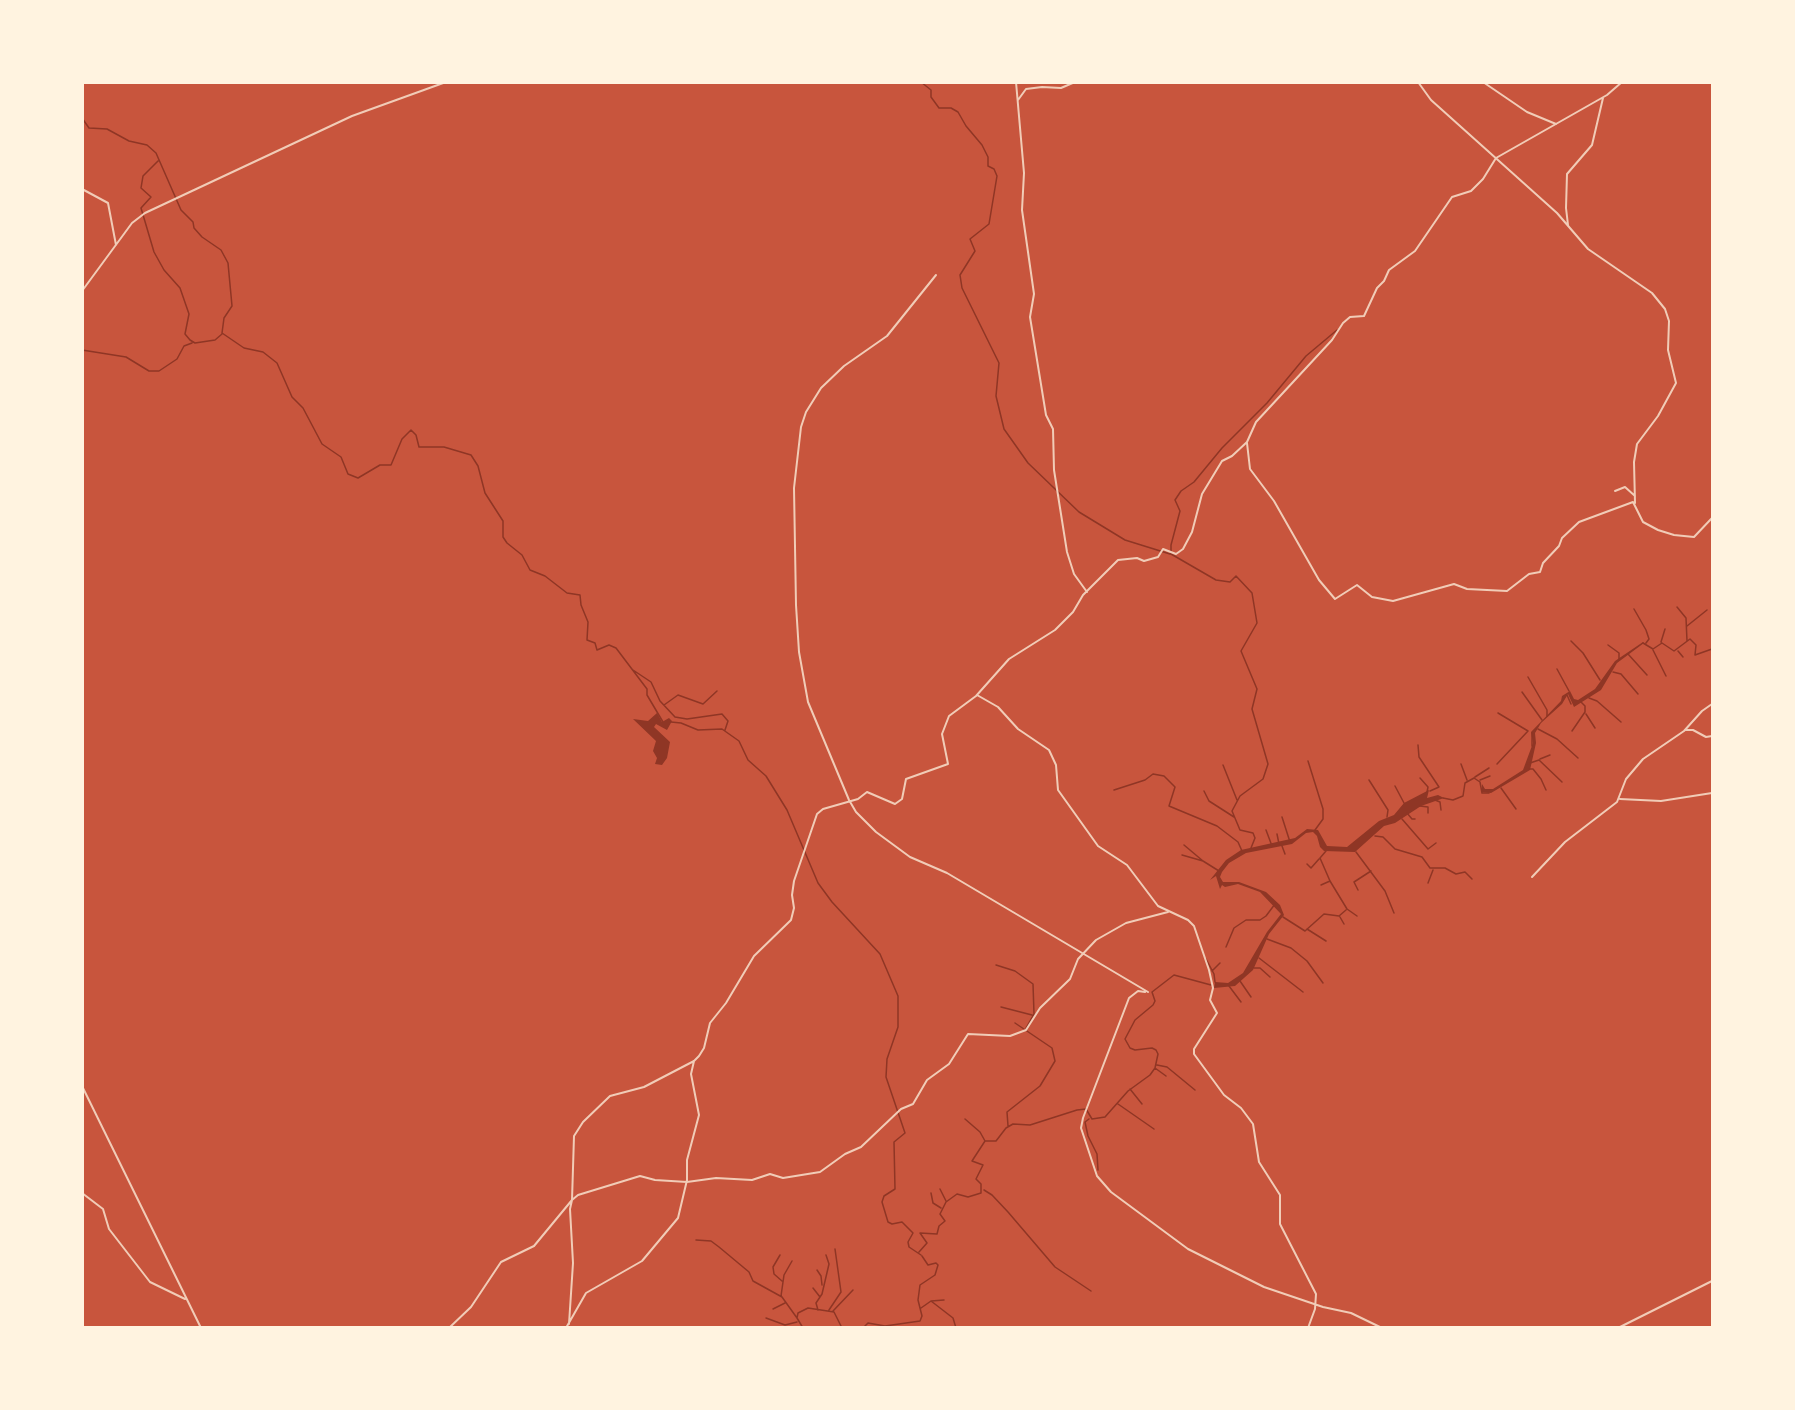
<!DOCTYPE html>
<html>
<head>
<meta charset="utf-8">
<style>
	body { margin:0 }
	#map { position:relative; width:1795px; height:1410px; overflow:hidden; background:#c8553d; font-family:"Alegreya Sans",sans-serif }
	canvas { display:block }
	.frame { position:absolute; inset:0; border:84px solid #fff3e0; pointer-events:none }
</style>
</head>
<body>
<div id="map">
<canvas width="1795" height="1410"></canvas>
<div class="frame"></div>
</div>
<script>
const ctx = document.querySelector('canvas').getContext('2d');
ctx.lineJoin = 'round';
function paint(path, color) {
  ctx.fillStyle = color;
  ctx.fill(path, 'evenodd');
}
function toPath(rows) {
  const path = new Path2D();
  for (const r of rows) {
    path.moveTo(r[0], r[1]);
    for (let i = 2; i < r.length; i += 2) path.lineTo(r[i], r[i + 1]);
  }
  return path;
}
function stroke(path, color, width, dash) {
  ctx.strokeStyle = color;
  ctx.lineWidth = width;
  ctx.lineCap = dash ? 'butt' : 'round';
  ctx.setLineDash(dash || []);
  ctx.stroke(path);
}
paint(toPath([
	[1643,642,1644,643,1617,663,1601,690,1574,707,1568,694,1562,704,1541,723,1535,733,1536,743,1530,770,1491,793,1482,792,1482,784,1485,789,1493,789,1523,770,1533,743,1531,732,1561,701,1562,696,1570,691,1574,699,1578,700,1595,689,1615,661],
	[657,713,662,722,669,718,672,721,667,730,656,724,654,727,670,742,667,758,662,765,655,764,657,758,653,751,656,741,633,719,648,721],
	[1429,790,1427,798,1438,795,1444,798,1421,806,1395,823,1384,826,1355,852,1324,851,1320,847,1317,836,1313,832,1306,833,1292,844,1246,853,1229,863,1222,872,1220,877,1223,882,1239,882,1266,892,1280,905,1284,915,1269,934,1253,970,1235,986,1214,988,1215,982,1228,983,1243,973,1267,932,1281,914,1260,892,1238,884,1225,887,1222,885,1220,889,1216,876,1210,880,1226,860,1241,850,1295,838,1307,829,1318,830,1327,846,1347,847,1379,821,1394,815,1404,803]
]), '#8f3625');
stroke(toPath([
	[921,82,931,90,931,97,939,108,951,108,958,112,966,126,982,145,988,157,988,166,994,169,997,176,989,224,970,239,975,251,960,275,962,288,999,363,996,396,1004,429,1028,463,1079,512,1125,540,1170,554],
	[82,118,89,128,107,129,129,141,147,145,156,153,181,210,193,222,194,228,202,237,221,250,228,263,232,306,224,318,222,333,244,348,263,352,277,363,292,397,303,408,322,444,341,457,348,474,358,478,380,465,391,465,402,439,411,430,416,435,419,447,444,447,471,455,478,466,485,493,503,521,503,537,507,543,522,555,530,570,545,576,567,593,580,595,581,605,588,622,587,640,595,643,597,650,609,645,616,648,647,689,647,695,663,722],
	[158,161,143,176,141,188,151,197,141,208,154,252,164,270,180,288,189,314,185,334,190,340,195,343,215,340,222,334],
	[82,350,126,357,149,371,159,371,177,359,184,346,192,343],
	[1712,590,1712,589],
	[1677,607,1686,618,1687,641],
	[1634,609,1646,630,1649,639,1646,643],
	[1687,626,1707,610],
	[1571,641,1583,653,1600,680],
	[1661,642,1665,629],
	[1643,643,1653,649,1662,643,1674,651,1690,639,1696,645,1695,655,1712,649],
	[1608,645,1619,653,1619,659],
	[1653,650,1666,676],
	[1678,651,1683,657],
	[1628,654,1647,675],
	[1557,669,1569,691],
	[633,670,651,682,660,701,675,717,687,719,722,714,728,721,725,730],
	[1613,672,1621,674,1638,694],
	[1528,677,1547,710,1547,716],
	[1522,692,1542,720],
	[1567,695,1571,704],
	[1589,698,1597,701,1621,722],
	[664,705,678,695,703,704,717,691],
	[1498,713,1528,731],
	[1586,714,1595,728],
	[671,722,681,723,698,730,722,729,739,741,748,760,766,776,787,810,818,883,832,902,880,954,898,996,898,1027,887,1059,886,1077,905,1133,894,1142,895,1189,884,1196,882,1202,888,1222,892,1224,902,1222,913,1233,908,1242,909,1247,921,1255],
	[1538,729,1557,739,1578,758],
	[1572,731,1585,712,1585,706,1581,702],
	[1532,733,1532,746],
	[1418,745,1419,757,1439,787,1430,791],
	[1540,759,1550,755],
	[1308,761,1323,809,1323,819,1315,830],
	[1461,764,1467,780],
	[1497,764,1528,731],
	[1527,764,1539,760,1562,782],
	[1223,765,1237,800],
	[1529,769,1533,769,1541,779,1546,790],
	[1475,777,1489,768],
	[1420,778,1428,787,1427,792],
	[1369,780,1388,810,1387,817],
	[1480,780,1490,776],
	[1395,786,1404,803],
	[1501,788,1516,809],
	[1114,790,1145,780,1153,774,1164,776,1175,787,1169,806,1217,826,1238,842,1242,851],
	[1204,791,1209,801,1234,817],
	[1443,798,1453,800,1463,796,1465,783,1474,778,1480,782,1482,793,1489,793],
	[1435,800,1440,802,1441,810],
	[1420,806,1428,807,1428,813],
	[1407,813,1412,819,1415,819],
	[1282,817,1290,842],
	[1402,819,1428,849,1436,843],
	[1266,830,1272,846],
	[1277,834,1279,844],
	[1375,836,1383,837,1395,849,1422,857,1430,868,1445,868,1456,874,1465,872,1472,879],
	[1184,845,1203,861],
	[1282,846,1285,854],
	[1251,848,1255,838,1253,833,1240,830,1232,811,1240,796,1263,779,1268,764,1252,709,1257,689,1241,651,1257,623,1252,593,1236,576,1230,582,1216,580,1171,554,1171,545,1180,511,1175,500,1181,491,1194,482,1222,448,1267,403,1306,356,1337,330],
	[1326,851,1320,858,1330,881,1347,909,1357,916],
	[1356,852,1385,891,1394,913],
	[1182,855,1203,861,1219,871],
	[1307,864,1311,868,1319,859],
	[1428,883,1433,870],
	[1321,885,1330,881],
	[1358,890,1354,882,1371,871],
	[1283,917,1305,931,1324,914,1339,916,1346,910],
	[1340,917,1344,924],
	[1307,929,1326,941],
	[1267,939,1291,948,1307,961,1323,983],
	[1226,947,1234,928,1246,920,1260,920,1266,916,1275,904],
	[1259,958,1303,992],
	[1206,959,1214,974,1215,982],
	[996,965,1015,971,1033,984,1034,1014,1026,1028],
	[1254,968,1260,968,1270,977],
	[1212,971,1220,963],
	[1240,981,1251,997],
	[1229,986,1241,1002],
	[1001,1007,1032,1015],
	[1157,1065,1167,1067,1195,1090],
	[1155,1068,1166,1076],
	[1130,1089,1142,1104],
	[1118,1104,1154,1129],
	[965,1119,980,1132,985,1141],
	[1089,1119,1085,1122,1088,1136,1097,1154,1098,1170],
	[1008,1126,1007,1112,1040,1086,1055,1061,1052,1048,1015,1023],
	[940,1189,946,1201],
	[984,1190,992,1195,1008,1212,1055,1267,1091,1291],
	[931,1193,933,1203,941,1208],
	[696,1240,711,1241,719,1247,749,1272,753,1281,782,1297,797,1318],
	[919,1252,927,1243,920,1233,937,1234,939,1226,945,1221,940,1214,946,1202,957,1194,968,1197,981,1193,981,1184,976,1179,983,1165,972,1161,985,1141,996,1141,1006,1128,1013,1124,1030,1125,1077,1110,1086,1109,1092,1119,1105,1117,1128,1091,1150,1075,1155,1068,1158,1054,1156,1050,1152,1048,1135,1050,1130,1048,1125,1039,1135,1020,1153,1005,1155,1001,1152,992,1174,975,1211,985],
	[780,1255,773,1267,774,1274,782,1281],
	[817,1270,821,1276,822,1285],
	[813,1288,820,1297],
	[781,1296,784,1275,792,1261],
	[931,1301,944,1300],
	[921,1308,931,1301,953,1318,956,1328],
	[773,1309,785,1303],
	[818,1310,816,1303,822,1294,829,1264,826,1255],
	[829,1310,841,1292,835,1249],
	[833,1311,853,1290],
	[766,1318,785,1325,797,1322],
	[803,1328,797,1318,798,1313,808,1308,834,1312,842,1328],
	[863,1328,868,1323,885,1326,920,1321,922,1316,918,1300,920,1285,935,1275,938,1265,936,1263,928,1265,922,1256]
]), '#8f3625', 1.5);
stroke(toPath([
	[1016,82,1024,173,1022,210,1034,294,1030,317,1046,415,1053,429,1054,470,1067,552,1074,574,1087,592],
	[1418,82,1431,100,1557,213,1588,249,1652,293,1665,309,1669,321,1668,350,1676,383,1658,416,1637,444,1634,462,1635,503],
	[1483,82,1527,112,1556,124],
	[1018,100,1026,89,1042,87,1061,88,1075,82],
	[82,189,108,203,116,245],
	[1568,225,1566,208,1567,174,1592,145,1603,98],
	[936,275,887,336,844,366,821,388,806,412,801,427,794,488,796,605,799,652,808,702,849,800,856,812,876,832,910,857,947,873,1148,992],
	[82,291,132,223,145,213,352,116,446,82],
	[1247,443,1250,469,1274,501,1319,580,1335,599,1357,585,1372,597,1393,601,1454,584,1467,589,1507,591,1529,574,1540,572,1543,563,1559,546,1562,538,1579,522,1633,502,1643,522,1658,530,1674,535,1694,537,1712,518],
	[1615,491,1625,487,1635,496],
	[977,695,998,707,1018,729,1049,750,1056,765,1058,790,1098,846,1127,865,1158,906,1188,920,1194,926,1209,970,1213,988,1210,1000,1217,1013,1194,1049,1194,1054,1224,1095,1241,1108,1253,1124,1259,1162,1280,1195,1280,1224,1316,1294,1315,1309,1308,1328],
	[1686,730,1693,730,1706,737,1712,736],
	[1620,799,1661,801,1712,793],
	[1532,877,1565,842,1617,802,1626,779,1643,759,1684,731,1702,711,1712,704],
	[1145,992,1138,991,1129,998,1083,1118,1081,1128,1097,1176,1111,1192,1188,1249,1264,1287,1323,1307,1351,1313,1382,1328],
	[82,1086,201,1328],
	[82,1193,103,1209,109,1229,150,1282,185,1299],
	[569,1324,573,1263,570,1209,572,1200,578,1195,640,1176,655,1180,687,1182,716,1178,752,1180,770,1174,783,1178,820,1172,845,1154,861,1147,901,1109,913,1104,927,1080,949,1064,968,1034,1010,1036,1026,1030,1040,1008,1070,979,1078,959,1096,940,1126,923,1168,912],
	[449,1328,471,1307,501,1262,534,1246,572,1200,574,1136,583,1122,610,1096,644,1087,694,1061,699,1056,704,1048,710,1023,726,1003,754,956,791,920,794,908,792,895,794,881,817,814,823,809,858,799,867,792,895,804,902,799,906,779,948,764,942,734,949,716,976,696,1009,659,1055,630,1073,612,1083,595,1118,560,1137,558,1144,561,1158,557,1163,549,1176,554,1183,549,1192,532,1202,494,1222,461,1232,456,1247,442,1256,422,1332,340,1343,323,1350,317,1364,316,1377,288,1384,281,1389,270,1415,251,1452,197,1471,191,1483,179,1496,158,1607,95,1622,82],
	[566,1328,586,1293,642,1261,678,1218,687,1180,687,1160,699,1115,691,1074,694,1061],
	[1618,1328,1712,1281]
]), '#f1ccb7', 2);
</script>
</body>
</html>
